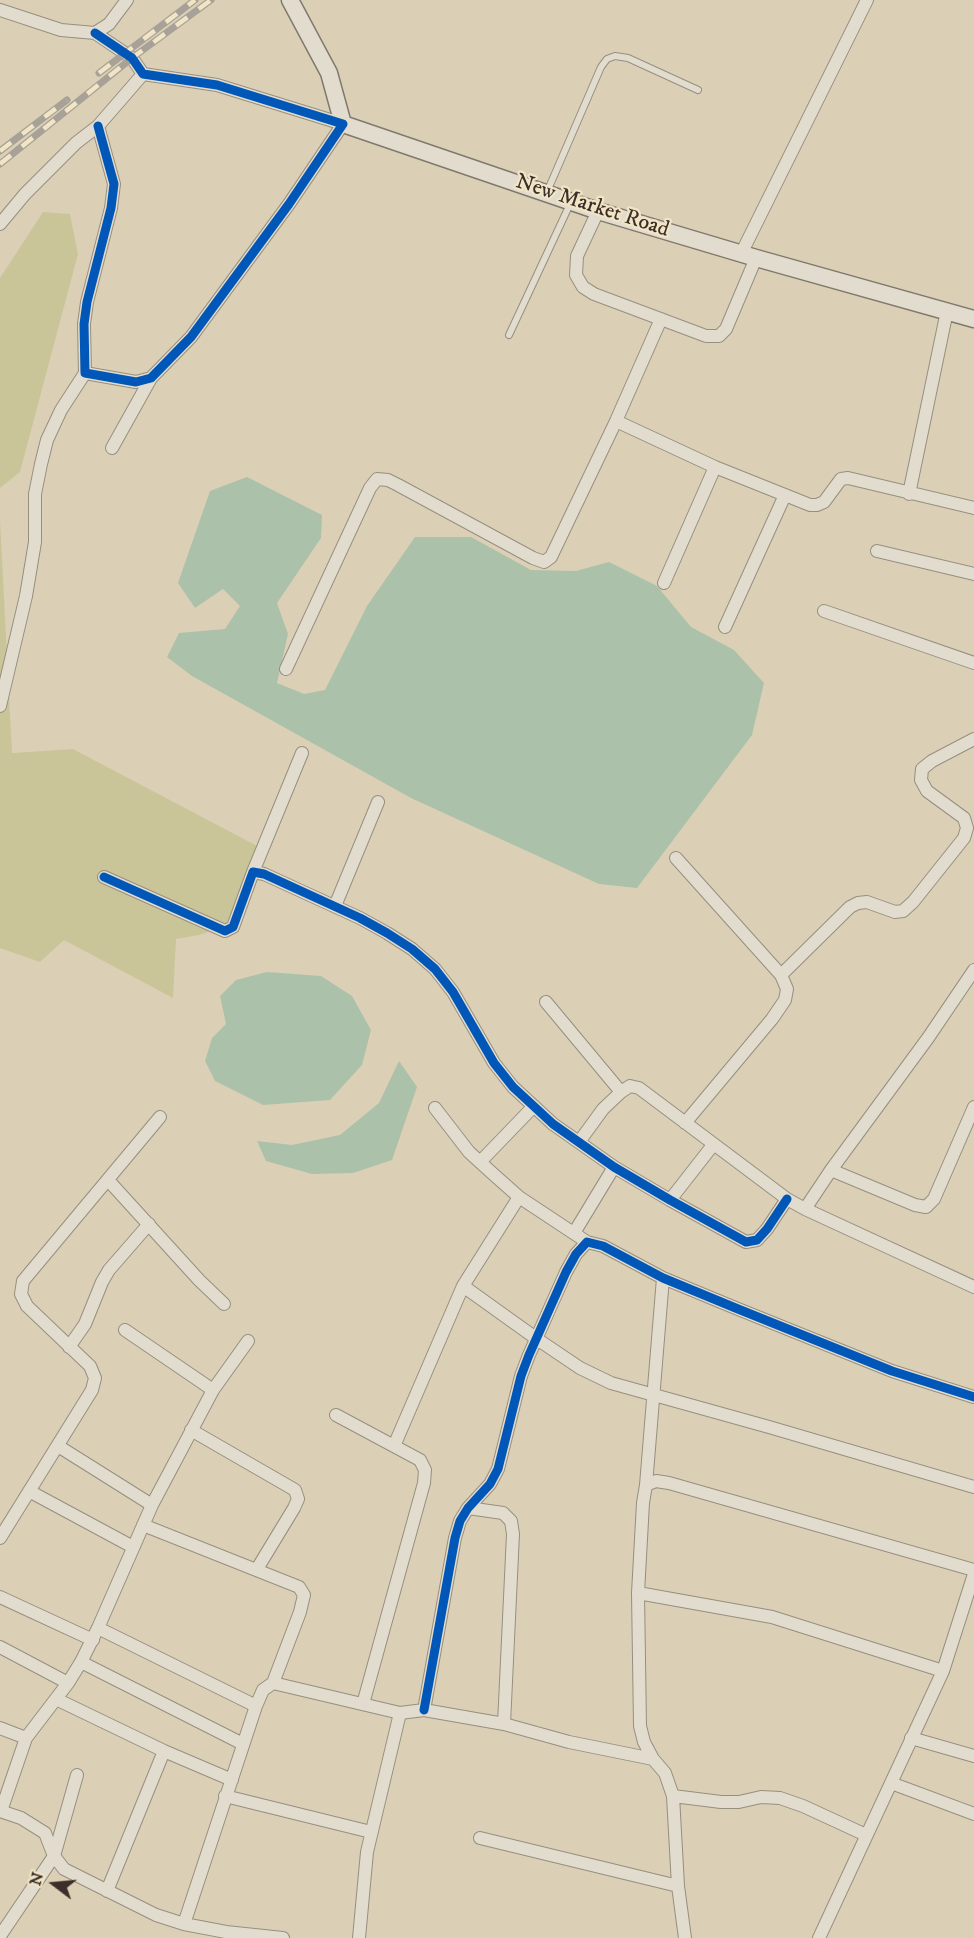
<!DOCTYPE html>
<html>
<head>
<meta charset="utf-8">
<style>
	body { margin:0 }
	#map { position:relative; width:974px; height:1938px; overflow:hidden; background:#dbd0b5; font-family:"IM FELL DW Pica",serif }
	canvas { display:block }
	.north { position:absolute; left:24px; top:1854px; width:60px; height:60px; -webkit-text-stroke:4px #f1e5c5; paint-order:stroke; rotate:286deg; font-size:16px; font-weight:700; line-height:24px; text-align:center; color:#3c2f2b }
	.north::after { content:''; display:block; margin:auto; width:21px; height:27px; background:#3c2f2b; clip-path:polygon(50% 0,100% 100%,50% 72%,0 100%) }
</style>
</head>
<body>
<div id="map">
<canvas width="974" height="1938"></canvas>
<div class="north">N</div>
</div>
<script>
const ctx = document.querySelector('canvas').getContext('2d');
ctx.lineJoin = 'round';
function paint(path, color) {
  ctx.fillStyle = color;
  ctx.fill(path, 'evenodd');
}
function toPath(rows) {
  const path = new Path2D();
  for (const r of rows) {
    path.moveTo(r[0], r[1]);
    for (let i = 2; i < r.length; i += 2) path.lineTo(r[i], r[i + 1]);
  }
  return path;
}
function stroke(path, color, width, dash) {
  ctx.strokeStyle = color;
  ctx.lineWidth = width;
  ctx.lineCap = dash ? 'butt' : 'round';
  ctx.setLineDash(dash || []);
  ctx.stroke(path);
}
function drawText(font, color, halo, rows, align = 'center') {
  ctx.font = font + ' "IM FELL DW Pica",serif';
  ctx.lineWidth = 4.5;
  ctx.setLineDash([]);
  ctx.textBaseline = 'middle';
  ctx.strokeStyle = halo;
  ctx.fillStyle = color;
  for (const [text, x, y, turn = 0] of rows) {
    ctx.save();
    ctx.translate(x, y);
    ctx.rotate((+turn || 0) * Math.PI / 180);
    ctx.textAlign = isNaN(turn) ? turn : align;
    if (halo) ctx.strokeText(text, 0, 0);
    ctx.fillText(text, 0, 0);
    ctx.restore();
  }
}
paint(toPath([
	[43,212,70,214,78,254,20,472,0,488,0,278],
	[0,520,12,753,73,749,259,847,225,927,199,935,176,939,173,998,64,940,40,962,0,948]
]), '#cac599');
paint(toPath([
	[247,477,322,515,321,538,277,603,288,634,277,683,304,694,325,690,367,606,415,537,471,537,531,570,576,571,609,562,657,586,691,627,734,650,764,683,752,735,637,888,599,884,411,798,192,676,167,657,179,633,225,629,240,606,223,589,195,608,178,583,210,491],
	[267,972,321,976,352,996,371,1030,362,1065,330,1100,263,1105,215,1081,205,1061,212,1038,226,1024,220,996,236,980],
	[399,1061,417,1087,392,1160,353,1173,312,1174,266,1161,257,1141,292,1145,340,1135,379,1103]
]), '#acc1aa');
const lane = toPath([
	[547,192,601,67,607,59,615,56,628,58,698,90],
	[509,335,571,202]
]);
const street = toPath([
	[0,10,61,30,95,33,109,24,127,0],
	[95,33,132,58,143,74,217,85,343,124,289,204,191,337,151,378,136,382,85,373,84,324,87,302,111,208,114,184,98,126],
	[598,211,577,256,576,275,583,287,594,294,706,336,719,336,726,329,756,258],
	[0,224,25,194,76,143,98,126,143,74],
	[741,254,867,0],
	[616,421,715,467,810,505,817,505,824,502,841,479,848,478,974,508],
	[112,448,151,378],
	[909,494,947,311],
	[877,551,974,574],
	[664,583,715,467],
	[824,611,974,663],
	[725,627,785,495],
	[286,669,370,488,377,479,388,480,398,485,533,558,544,562,551,557,616,421,661,319],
	[0,706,26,596,35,542,35,494,41,464,47,440,61,410,85,373],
	[676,858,781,975,787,989,785,1000,772,1019,685,1123],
	[253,872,302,753],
	[104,877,225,931,233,927,253,872,264,874,360,918,387,933,412,949,435,969,453,992,494,1063,513,1087,553,1124,614,1167,670,1200,746,1242,757,1240,767,1229,787,1199],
	[335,906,378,802],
	[781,975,850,907,858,903,867,902,895,912,903,911,913,902,964,838,967,828,964,818,927,791,921,780,922,769,932,761,974,739],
	[546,1002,621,1092],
	[435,1108,469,1152,492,1173,519,1197,587,1242],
	[579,1142,603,1109,621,1092,630,1086,639,1088,787,1199,805,1209,974,1287],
	[480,1162,534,1106],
	[831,1170,915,1205,926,1207,934,1199,974,1107],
	[108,1180,199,1280,224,1304],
	[670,1200,713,1145],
	[805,1209,831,1170,928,1038,974,970],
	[574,1233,614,1167],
	[463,1286,537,1339,580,1368,611,1383,769,1427,974,1487],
	[125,1330,213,1390],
	[69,1347,85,1324,102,1282,109,1270,149,1224],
	[336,1415,420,1460,425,1470,424,1483,363,1704],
	[191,1430,295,1490,298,1499,294,1508,257,1569],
	[58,1446,152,1505],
	[394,1446,463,1286,519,1197],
	[646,1485,663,1278],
	[29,1491,133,1547],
	[468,1508,503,1513,511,1521,513,1534,504,1724],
	[143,1525,299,1587,304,1595,300,1612,273,1683],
	[0,1538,92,1390,95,1378,90,1366,27,1306,21,1294,23,1281,160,1117],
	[638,1593,772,1617,943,1671],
	[0,1597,93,1640],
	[98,1628,256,1706],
	[0,1647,68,1683],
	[81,1662,243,1744],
	[56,1699,164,1751,232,1780],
	[424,1710,455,1538,460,1521,468,1508,490,1484,498,1469,521,1376,529,1355,566,1272,576,1254,587,1242,603,1246,663,1278,738,1309,892,1371,974,1397],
	[0,1728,26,1738],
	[911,1738,974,1756],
	[891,1783,974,1814],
	[225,1796,371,1832],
	[673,1796,721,1802,739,1802,761,1797,780,1798,803,1806,866,1835],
	[0,1811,21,1818,45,1833,54,1856,64,1869,156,1915,184,1924,226,1932,283,1938],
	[1,1811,26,1738,68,1683,81,1662,98,1628,152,1505,213,1390,248,1341],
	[480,1838,678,1886],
	[107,1891,164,1751],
	[184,1924,256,1706,263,1690,273,1683,400,1713,424,1710,504,1724,569,1742,653,1759],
	[0,1936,54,1856,77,1775],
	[359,1938,367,1852,400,1713],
	[685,1938,678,1886,673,1796,665,1773,653,1759,644,1742,640,1726,638,1593,643,1503,646,1485,656,1481,669,1483,974,1570],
	[819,1938,943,1671,974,1574]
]);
const secondary = toPath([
	[290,0,329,73,343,124,598,211,756,258,974,319]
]);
stroke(lane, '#968f80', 8);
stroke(street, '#968f80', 14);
stroke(secondary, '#80796c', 19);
stroke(lane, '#e2dcce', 6);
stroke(street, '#e2dcce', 12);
stroke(secondary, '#e2dcce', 16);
const rail = toPath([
	[99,73,195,0],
	[0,151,67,100],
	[0,164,132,58,211,0]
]);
stroke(rail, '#a7a197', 7);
stroke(rail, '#f1e5c5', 4.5, [14]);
stroke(toPath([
	[95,33,132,58,143,74,217,85,343,124,289,204,191,337,151,378,136,382,85,373,84,324,87,302,111,208,114,184,98,126],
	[104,877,225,931,233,927,253,872,264,874,360,918,387,933,412,949,435,969,453,992,494,1063,513,1087,553,1124,614,1167,670,1200,746,1242,757,1240,767,1229,787,1199],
	[424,1710,455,1538,460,1521,468,1508,490,1484,498,1469,521,1376,529,1355,566,1272,576,1254,587,1242,603,1246,663,1278,738,1309,892,1371,974,1397]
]), '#0057b8', 9);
drawText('22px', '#3c2f2b', '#f1e5c5', [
	["New Market Road",592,207,18]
]);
</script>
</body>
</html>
